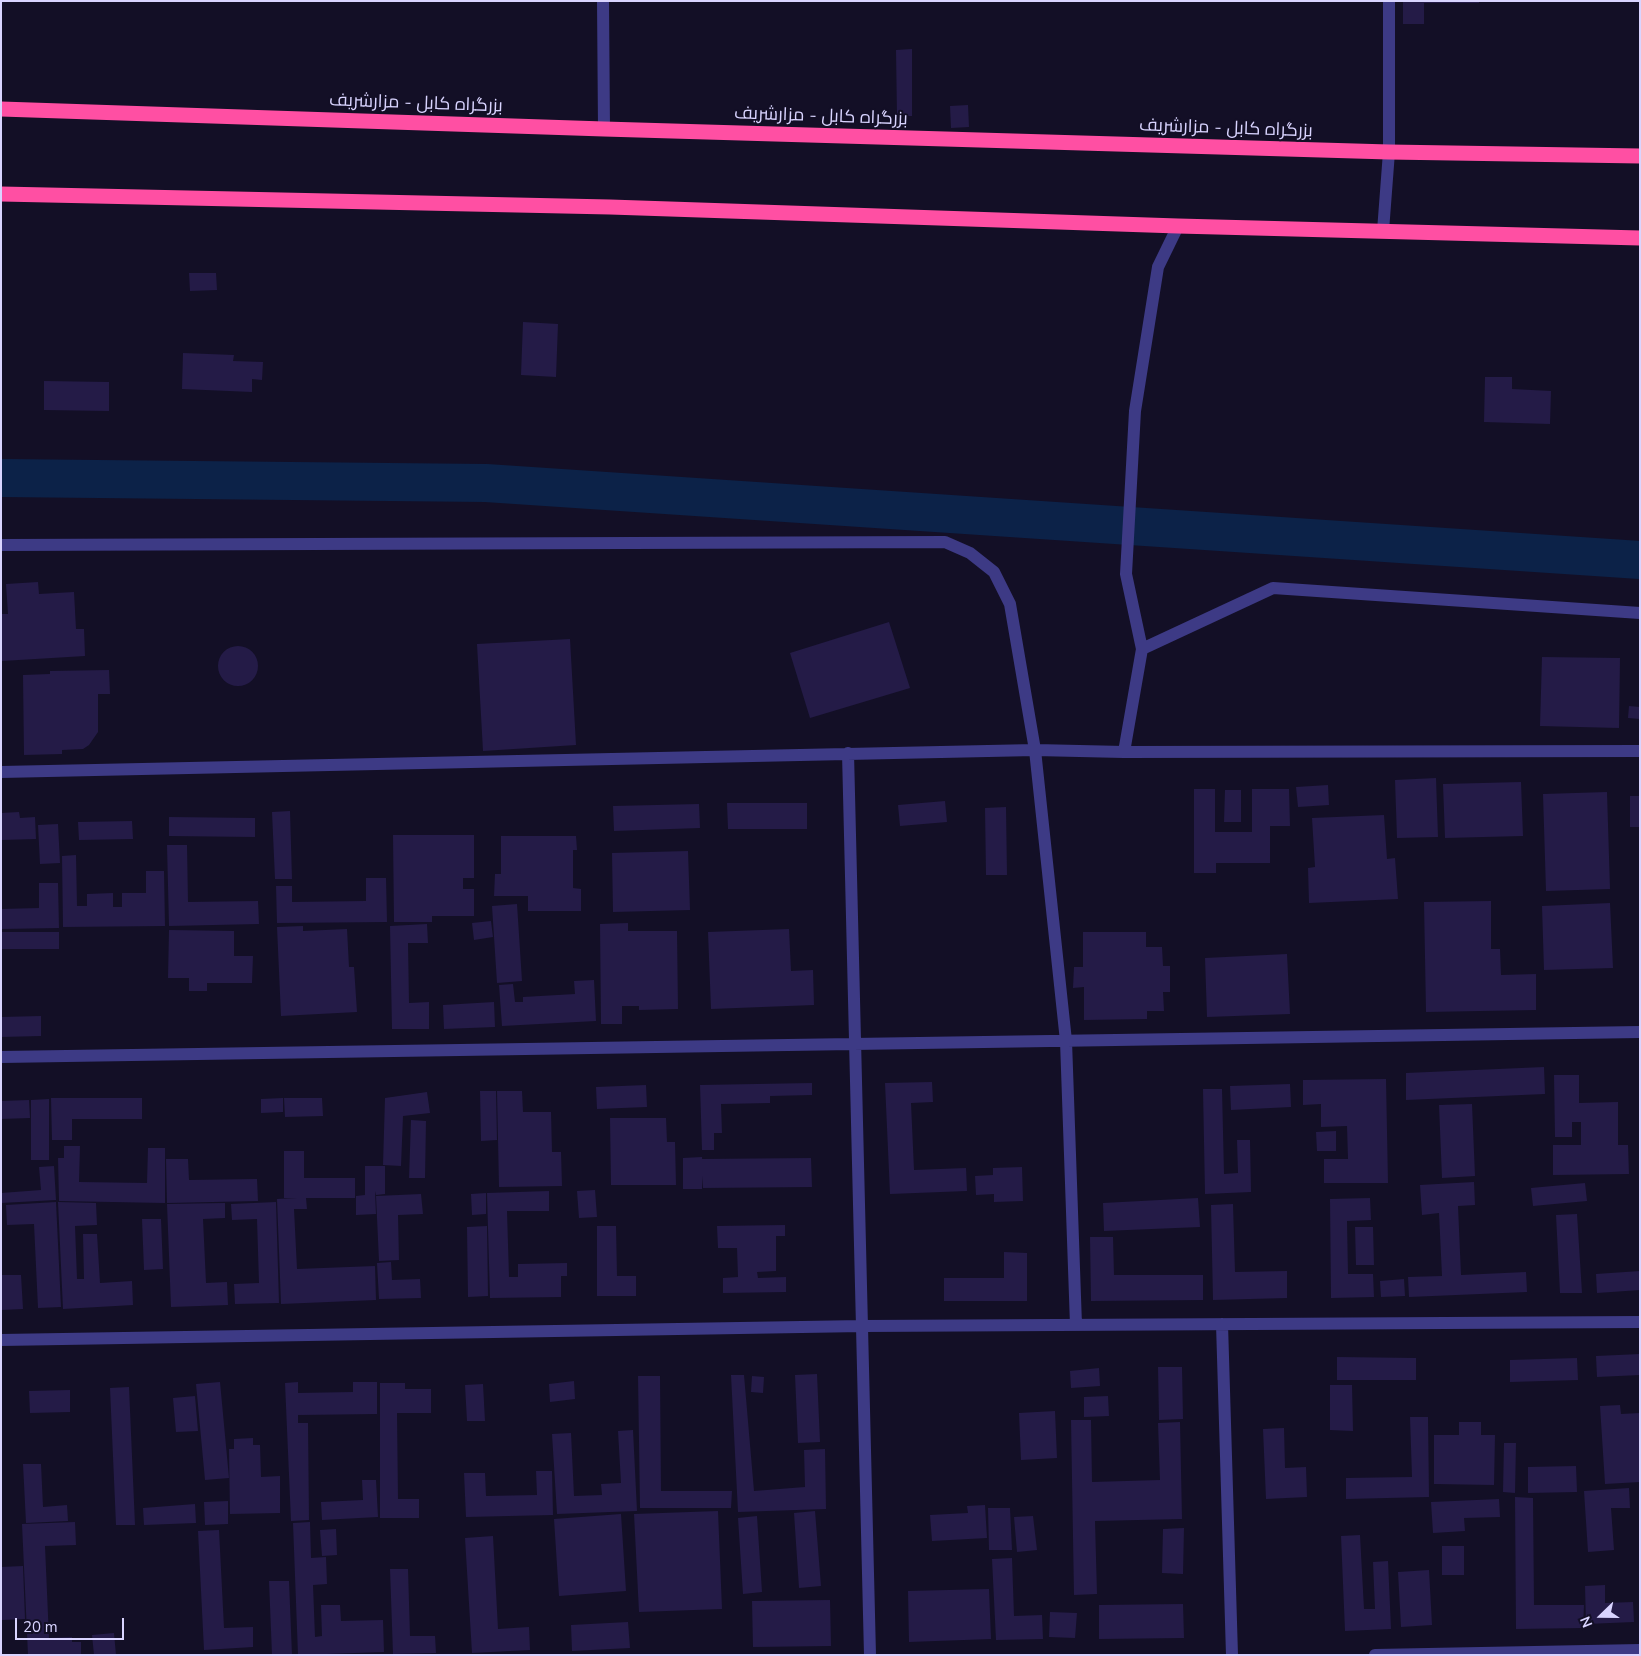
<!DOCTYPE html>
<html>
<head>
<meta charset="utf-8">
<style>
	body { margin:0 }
	#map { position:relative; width:1641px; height:1656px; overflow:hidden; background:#130f26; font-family:"Nunito Sans",sans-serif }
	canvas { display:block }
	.frame { position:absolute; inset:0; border:2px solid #d9d4ff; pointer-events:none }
	.north { position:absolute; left:1576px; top:1591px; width:50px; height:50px; -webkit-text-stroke:4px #130f26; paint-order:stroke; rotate:248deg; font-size:14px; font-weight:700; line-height:20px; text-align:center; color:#d9d4ff }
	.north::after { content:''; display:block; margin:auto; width:18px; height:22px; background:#d9d4ff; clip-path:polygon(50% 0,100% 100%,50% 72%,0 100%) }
	.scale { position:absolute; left:15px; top:1618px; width:109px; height:22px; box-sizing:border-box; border:2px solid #d9d4ff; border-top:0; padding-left:6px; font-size:15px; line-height:18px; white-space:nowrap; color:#d9d4ff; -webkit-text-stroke:4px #130f26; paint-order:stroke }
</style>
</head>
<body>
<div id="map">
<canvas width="1641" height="1656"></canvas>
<div class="frame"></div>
<div class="north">N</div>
<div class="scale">20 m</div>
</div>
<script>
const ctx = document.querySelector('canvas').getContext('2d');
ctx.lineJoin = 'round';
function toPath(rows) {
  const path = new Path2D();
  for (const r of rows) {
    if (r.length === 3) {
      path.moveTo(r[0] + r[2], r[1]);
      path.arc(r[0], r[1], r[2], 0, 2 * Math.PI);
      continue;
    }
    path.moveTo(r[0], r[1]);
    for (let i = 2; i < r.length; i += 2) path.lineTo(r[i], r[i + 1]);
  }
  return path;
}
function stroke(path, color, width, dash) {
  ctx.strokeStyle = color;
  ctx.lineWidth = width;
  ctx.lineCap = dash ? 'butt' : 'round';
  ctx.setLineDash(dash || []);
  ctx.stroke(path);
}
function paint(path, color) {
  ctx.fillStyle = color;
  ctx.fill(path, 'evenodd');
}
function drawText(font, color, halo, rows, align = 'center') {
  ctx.font = font + ' "Nunito Sans",Cairo,sans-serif';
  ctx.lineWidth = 4;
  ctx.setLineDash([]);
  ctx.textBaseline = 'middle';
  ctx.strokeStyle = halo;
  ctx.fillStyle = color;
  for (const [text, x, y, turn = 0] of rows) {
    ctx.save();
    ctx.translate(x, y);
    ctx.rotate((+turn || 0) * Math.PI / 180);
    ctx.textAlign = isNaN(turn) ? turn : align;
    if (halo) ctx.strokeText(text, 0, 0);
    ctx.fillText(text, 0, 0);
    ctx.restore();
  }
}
stroke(toPath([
	[1,478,486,483,1640,560]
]), '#0c2248', 38);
paint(toPath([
	[1403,1,1479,1,1479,3,1424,3,1424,24,1403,24],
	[912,49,912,116,897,116,896,50],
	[968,105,969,127,951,128,950,106],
	[189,273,216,273,217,290,190,291],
	[523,322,558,324,556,377,521,375],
	[183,353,234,355,233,361,263,362,262,380,252,379,252,392,182,389],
	[1485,377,1512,377,1512,389,1551,391,1550,424,1484,422],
	[44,381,109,382,109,411,44,410],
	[38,582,39,594,74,592,76,629,84,629,85,656,2,661,1,614,8,614,6,584],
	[889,622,910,688,810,718,790,653],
	[570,639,576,745,483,751,477,644],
	[238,666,20],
	[1542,657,1620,658,1619,728,1540,726],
	[109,670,110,694,98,694,98,732,89,745,83,749,62,750,62,754,24,755,23,675,50,674,50,671],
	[1629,706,1640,707,1640,719,1628,718],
	[1436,778,1438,837,1397,838,1395,780],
	[1521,782,1523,836,1445,838,1443,784],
	[1328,785,1329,805,1298,807,1296,787],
	[1194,789,1215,789,1215,832,1252,832,1252,789,1289,789,1290,826,1270,826,1270,863,1216,863,1216,873,1194,873],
	[1225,790,1241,790,1241,822,1224,822],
	[1607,792,1610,889,1546,891,1543,794],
	[1630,796,1640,796,1640,827,1630,827],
	[945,801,947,822,900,826,898,805],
	[727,803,807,803,807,829,728,829],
	[699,804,700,828,614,831,613,806],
	[1006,807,1007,875,986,875,985,808],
	[290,811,292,879,275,879,272,812],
	[19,812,20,818,35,817,36,839,1,840,1,813],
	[1384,815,1387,859,1395,858,1398,899,1309,903,1308,868,1315,867,1312,818],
	[169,817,255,818,255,837,169,836],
	[132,821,133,839,79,840,78,822],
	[58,824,60,863,40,864,38,825],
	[393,835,474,835,474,878,463,878,463,889,474,889,474,916,432,916,432,922,394,922],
	[501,836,576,836,577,850,573,850,573,888,581,889,581,911,528,911,528,896,494,896,495,874,501,874],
	[167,845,187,845,188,902,258,901,259,924,169,926],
	[688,851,690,910,613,912,612,853],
	[76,855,77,906,87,906,87,894,113,893,113,907,122,907,122,893,146,893,146,871,164,871,165,926,63,927,62,856],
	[366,878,386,878,387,922,277,923,276,886,292,886,292,902,366,901],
	[39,883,58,883,59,928,1,929,1,909,39,908],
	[1491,901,1491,949,1500,949,1501,975,1536,974,1536,1010,1426,1012,1424,902],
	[1610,903,1613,968,1544,970,1542,906],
	[517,904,522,981,497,983,492,906],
	[491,921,493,937,474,940,472,923],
	[628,923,628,931,677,931,678,1009,639,1010,639,1006,622,1006,622,1024,601,1024,600,924],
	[427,924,428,943,408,943,409,1003,429,1002,429,1029,392,1029,390,926],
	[303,926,303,931,347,929,349,967,354,967,357,1012,281,1016,277,927],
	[789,929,791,971,813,970,814,1005,711,1009,708,932],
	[169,930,234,931,234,956,253,956,252,983,207,983,207,991,189,991,189,978,168,978],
	[1,932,59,932,59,949,1,949],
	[1083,932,1146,932,1146,947,1162,947,1163,966,1170,966,1170,992,1163,992,1164,1011,1147,1011,1147,1019,1084,1020,1084,987,1073,988,1074,967,1083,967],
	[1287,954,1290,1014,1207,1017,1205,958],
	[594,980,596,1021,502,1026,499,985,513,984,515,1002,523,1002,523,997,575,994,574,981],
	[494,1002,495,1027,444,1029,443,1005],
	[41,1016,41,1036,1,1037,1,1017],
	[1544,1067,1545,1094,1406,1100,1406,1073],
	[1554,1075,1579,1075,1579,1103,1618,1102,1618,1145,1628,1145,1629,1174,1553,1175,1553,1145,1581,1145,1581,1122,1572,1122,1572,1137,1555,1137],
	[1386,1079,1388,1183,1324,1183,1324,1159,1348,1159,1347,1126,1321,1127,1321,1104,1303,1105,1303,1080],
	[932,1082,933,1102,911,1103,914,1170,966,1168,967,1191,890,1194,885,1083],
	[812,1083,812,1095,770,1096,770,1103,721,1104,722,1133,714,1133,714,1150,702,1150,700,1085],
	[1290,1084,1291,1107,1231,1110,1230,1086],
	[646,1085,647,1107,597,1109,596,1087],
	[1203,1089,1222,1089,1224,1174,1238,1173,1237,1140,1250,1140,1251,1192,1205,1194],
	[480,1091,496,1091,497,1140,481,1141],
	[497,1091,522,1091,523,1112,551,1112,552,1152,561,1152,562,1186,499,1187],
	[427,1092,430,1113,403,1116,401,1166,383,1165,385,1098],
	[51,1098,142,1098,142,1119,72,1119,72,1140,52,1140],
	[283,1098,283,1112,261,1113,261,1099],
	[284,1098,322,1098,323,1116,285,1117],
	[49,1099,49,1160,31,1160,31,1100],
	[29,1100,30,1118,1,1119,1,1101],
	[1472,1104,1475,1176,1442,1178,1439,1105],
	[610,1118,666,1118,667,1142,675,1142,676,1185,611,1185],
	[411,1120,426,1121,425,1178,409,1178],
	[1336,1131,1336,1151,1317,1151,1316,1132],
	[64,1146,80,1146,79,1182,147,1183,148,1148,165,1148,165,1203,59,1201,58,1158,64,1158],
	[284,1151,304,1151,304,1178,355,1178,355,1198,306,1198,307,1209,294,1209,297,1269,375,1266,376,1300,281,1304,277,1199,297,1198,284,1198],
	[702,1157,702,1159,811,1158,812,1187,703,1188,702,1176,702,1189,683,1189,683,1158],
	[166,1159,188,1159,189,1180,257,1179,258,1201,167,1203],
	[54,1166,56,1200,1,1203,1,1193,41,1190,39,1167],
	[365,1166,385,1166,385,1194,376,1195,375,1191,376,1214,356,1215,356,1196,365,1195],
	[1022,1167,1023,1201,994,1202,994,1194,976,1195,975,1176,993,1175,993,1168],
	[1474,1182,1475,1205,1458,1206,1461,1275,1526,1272,1527,1292,1409,1297,1408,1277,1442,1276,1439,1213,1422,1215,1420,1185],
	[1585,1183,1587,1201,1533,1206,1531,1188],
	[595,1190,597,1217,579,1218,577,1191],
	[549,1191,549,1211,507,1211,509,1277,518,1277,518,1264,567,1263,567,1276,561,1276,561,1297,490,1298,487,1193],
	[486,1193,486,1214,472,1215,471,1194],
	[421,1194,423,1214,398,1215,399,1260,379,1261,376,1196],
	[1198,1198,1200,1227,1104,1231,1103,1203],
	[1370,1198,1371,1220,1347,1221,1348,1274,1373,1274,1374,1297,1331,1298,1330,1199],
	[56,1202,61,1307,38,1308,34,1224,7,1225,6,1205],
	[58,1202,96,1203,97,1225,75,1226,77,1279,84,1279,83,1234,97,1234,100,1283,132,1281,133,1305,63,1309],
	[276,1202,279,1303,235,1304,234,1284,259,1283,257,1219,232,1220,231,1204],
	[225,1203,225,1218,203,1219,206,1283,227,1282,228,1305,171,1307,167,1204],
	[1233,1204,1235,1272,1287,1271,1287,1298,1213,1300,1211,1205],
	[1577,1214,1582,1293,1560,1293,1556,1215],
	[142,1219,161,1219,163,1269,144,1270],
	[785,1225,785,1236,776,1236,776,1271,757,1272,758,1278,786,1277,786,1292,723,1293,723,1278,738,1277,737,1248,718,1248,717,1226],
	[487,1226,488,1296,468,1297,467,1227],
	[597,1226,616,1226,617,1276,636,1276,636,1296,597,1296],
	[1355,1227,1373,1227,1374,1265,1356,1265],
	[1090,1237,1113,1237,1114,1275,1203,1275,1203,1300,1091,1301],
	[1004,1252,1027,1253,1027,1301,944,1301,944,1278,1004,1278],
	[391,1262,392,1280,420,1279,421,1298,379,1299,377,1263],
	[1640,1271,1640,1290,1597,1293,1596,1274],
	[1,1275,21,1275,23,1309,1,1310],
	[1404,1279,1405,1296,1381,1297,1380,1281],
	[1640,1354,1640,1375,1597,1377,1596,1356],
	[1337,1357,1416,1358,1416,1380,1337,1380],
	[1577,1358,1578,1380,1510,1382,1510,1360],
	[1158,1367,1182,1367,1183,1419,1159,1420],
	[1099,1368,1100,1386,1071,1388,1070,1371],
	[817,1374,820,1442,798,1443,795,1375],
	[731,1375,744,1375,754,1491,805,1487,804,1450,825,1449,826,1509,738,1512],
	[638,1376,660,1376,661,1491,732,1491,731,1508,640,1508],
	[752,1376,764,1377,763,1393,751,1392],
	[574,1381,575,1399,550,1402,549,1384],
	[220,1382,229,1478,205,1480,196,1384],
	[298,1382,298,1393,353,1392,353,1382,377,1382,377,1414,298,1415,298,1423,308,1423,309,1520,291,1521,285,1383],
	[380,1383,405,1383,405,1389,431,1389,431,1413,397,1413,398,1499,419,1499,419,1518,380,1518],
	[483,1384,485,1421,467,1421,465,1385],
	[1330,1385,1352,1385,1353,1431,1330,1430],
	[129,1387,135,1525,116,1525,110,1388],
	[70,1390,70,1412,30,1413,29,1391],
	[195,1396,198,1431,176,1432,173,1398],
	[1108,1396,1109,1416,1084,1417,1084,1397],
	[1620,1405,1621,1414,1640,1413,1640,1482,1605,1484,1600,1406],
	[1055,1411,1057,1458,1021,1460,1019,1413],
	[1410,1417,1428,1417,1429,1497,1346,1499,1346,1478,1412,1477],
	[1071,1420,1091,1420,1092,1482,1160,1480,1158,1423,1180,1422,1182,1519,1095,1521,1097,1594,1074,1595],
	[1459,1422,1481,1422,1481,1435,1495,1435,1494,1485,1434,1484,1434,1435,1459,1435],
	[1284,1428,1285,1468,1306,1467,1307,1497,1266,1499,1263,1429],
	[633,1430,637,1511,557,1514,552,1434,571,1433,574,1496,602,1495,601,1484,621,1483,618,1431],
	[253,1438,253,1445,260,1445,261,1477,280,1476,280,1513,230,1514,229,1449,234,1449,234,1439],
	[1504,1443,1516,1443,1515,1493,1503,1492],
	[23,1464,41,1464,43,1507,67,1505,68,1521,26,1523],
	[1576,1466,1577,1492,1528,1493,1528,1467],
	[536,1471,552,1471,553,1515,466,1517,464,1473,485,1473,486,1496,537,1495],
	[362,1480,376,1480,378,1517,322,1520,321,1502,363,1500],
	[1629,1488,1630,1508,1611,1508,1614,1550,1588,1552,1584,1491],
	[1515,1497,1533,1498,1534,1605,1584,1605,1583,1628,1516,1629],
	[1499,1499,1500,1517,1464,1518,1465,1531,1433,1533,1431,1502],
	[228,1501,228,1524,205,1525,204,1502],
	[195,1504,196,1523,144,1525,143,1508],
	[985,1505,987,1538,932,1541,930,1515,968,1513,967,1506],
	[988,1508,1010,1508,1012,1550,989,1550],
	[718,1511,722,1609,639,1612,634,1514],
	[815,1511,821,1586,799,1588,794,1513],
	[621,1514,626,1591,559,1596,554,1519],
	[757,1516,762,1592,743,1594,738,1518],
	[1033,1516,1037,1550,1017,1552,1014,1517],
	[75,1522,76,1545,45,1546,49,1638,72,1637,72,1642,81,1642,81,1655,28,1655,22,1524],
	[310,1522,311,1558,326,1557,327,1584,313,1585,315,1637,322,1636,321,1605,340,1605,341,1621,383,1620,384,1652,298,1655,293,1523],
	[1184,1528,1183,1574,1162,1573,1163,1529],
	[336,1529,337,1555,322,1556,320,1530],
	[219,1530,224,1628,253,1627,253,1647,204,1650,198,1531],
	[1360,1535,1364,1609,1375,1609,1373,1562,1388,1561,1391,1629,1345,1631,1341,1536],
	[493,1536,498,1629,529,1627,530,1650,472,1653,465,1538],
	[1442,1546,1464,1546,1464,1575,1442,1575],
	[1012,1558,1014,1616,1042,1615,1043,1639,996,1640,992,1559],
	[23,1566,25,1619,2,1620,1,1567],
	[390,1569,408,1569,410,1636,435,1636,436,1653,393,1654],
	[1429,1570,1432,1625,1401,1627,1398,1572],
	[269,1581,289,1581,292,1655,272,1655],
	[1605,1585,1605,1603,1633,1602,1634,1622,1586,1624,1585,1586],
	[989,1589,991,1639,909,1642,908,1591],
	[830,1600,831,1646,753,1647,752,1601],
	[1183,1604,1184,1638,1099,1639,1099,1605],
	[1050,1612,1077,1613,1075,1638,1049,1637],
	[628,1622,630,1648,572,1651,571,1625],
	[114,1633,116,1655,94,1655,92,1635]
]), '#241b47');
stroke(toPath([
	[603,1,604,129],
	[1383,231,1389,152,1389,1],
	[1,545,945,542,970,553,994,572,1010,604,1035,750,1066,1041,1076,1325],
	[1142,649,1273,588,1640,613],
	[1124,752,1142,649,1126,574,1135,411,1158,267,1178,226],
	[848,753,870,1655],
	[1,772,1035,750,1124,752,1640,751],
	[1,1057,1640,1032],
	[1222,1324,1232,1655],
	[1,1340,863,1326,1640,1322],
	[1375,1655,1640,1650]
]), '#3d3a85', 12);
stroke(toPath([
	[1,109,604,129,1389,152,1640,156],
	[1,194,610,207,1178,226,1640,238]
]), '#ff4fa3', 15);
drawText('18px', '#d9d4ff', '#130f26', [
	["بزرگراه کابل - مزارشریف",416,104,2],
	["بزرگراه کابل - مزارشریف",821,117,2],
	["بزرگراه کابل - مزارشریف",1226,129,2]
]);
</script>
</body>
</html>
